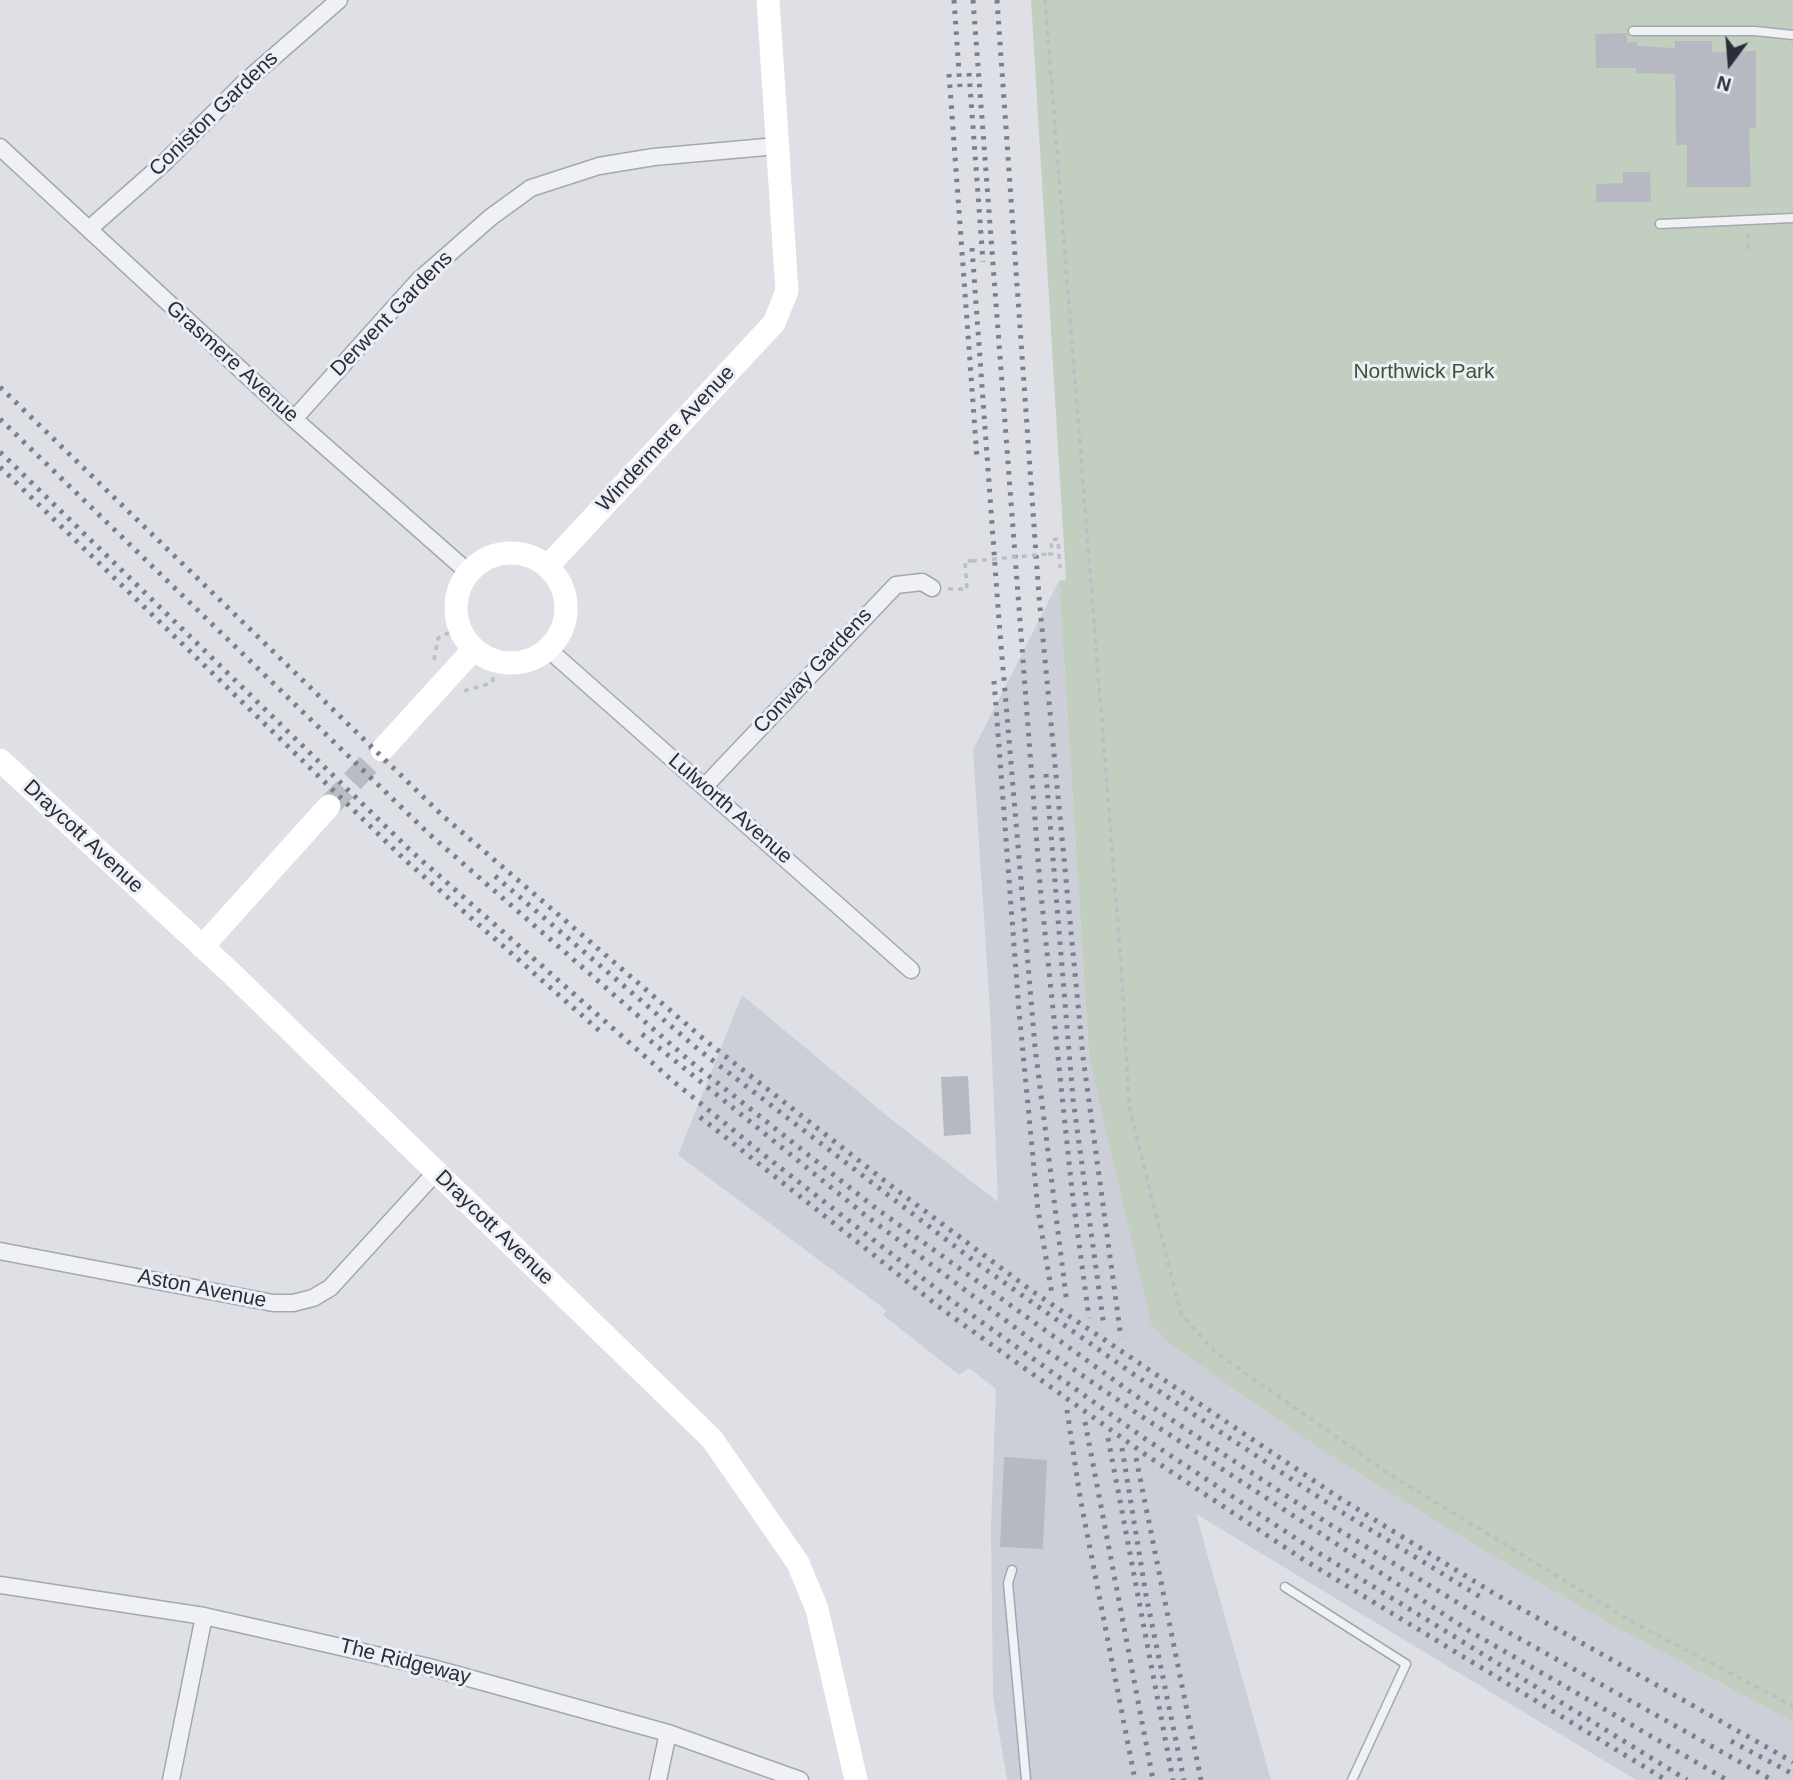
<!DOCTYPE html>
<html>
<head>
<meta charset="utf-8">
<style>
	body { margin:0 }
	#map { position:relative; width:1793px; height:1780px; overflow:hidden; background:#dee0e6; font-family:Arial,sans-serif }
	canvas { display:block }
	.north { position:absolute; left:1695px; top:28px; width:70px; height:70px; -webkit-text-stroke:5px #edeff4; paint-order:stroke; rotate:196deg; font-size:19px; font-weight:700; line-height:28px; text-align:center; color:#292d3c }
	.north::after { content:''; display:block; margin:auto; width:24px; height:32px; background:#292d3c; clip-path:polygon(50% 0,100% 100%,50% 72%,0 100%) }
</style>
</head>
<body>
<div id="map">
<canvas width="1793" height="1780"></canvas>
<div class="north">N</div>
</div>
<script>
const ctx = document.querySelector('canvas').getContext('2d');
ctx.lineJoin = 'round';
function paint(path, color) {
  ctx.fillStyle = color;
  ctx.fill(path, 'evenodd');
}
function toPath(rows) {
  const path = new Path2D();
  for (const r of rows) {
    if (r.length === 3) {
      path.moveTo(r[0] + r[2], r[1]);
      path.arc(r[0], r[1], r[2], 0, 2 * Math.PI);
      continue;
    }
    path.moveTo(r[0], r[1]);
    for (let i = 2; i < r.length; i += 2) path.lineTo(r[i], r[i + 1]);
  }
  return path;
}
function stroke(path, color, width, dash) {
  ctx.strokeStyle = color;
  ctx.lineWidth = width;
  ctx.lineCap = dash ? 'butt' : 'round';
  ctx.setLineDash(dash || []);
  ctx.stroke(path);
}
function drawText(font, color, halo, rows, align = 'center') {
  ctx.font = font + ' Arial,sans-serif';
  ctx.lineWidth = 6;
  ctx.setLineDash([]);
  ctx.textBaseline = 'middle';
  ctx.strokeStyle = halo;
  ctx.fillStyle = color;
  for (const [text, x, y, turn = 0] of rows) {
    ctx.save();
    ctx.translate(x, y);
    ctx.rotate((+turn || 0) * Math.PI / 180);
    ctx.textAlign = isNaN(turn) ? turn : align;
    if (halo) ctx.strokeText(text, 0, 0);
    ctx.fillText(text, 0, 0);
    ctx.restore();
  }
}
paint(toPath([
	[1059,581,1089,1057,1630,1635,1793,1722,1793,1780,1636,1780,1196,1514,1271,1780,1007,1780,993,1696,991,1527,996,1389,969,1368,959,1375,883,1315,886,1310,678,1155,742,995,891,1119,998,1202,990,1011,973,750]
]), '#cdcfd8');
paint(toPath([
	[1031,0,1793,0,1793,1722,1630,1635,1480,1548,1322,1450,1170,1344,1151,1324,1089,1057,1059,581,1066,580]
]), '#c2cfc0');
paint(toPath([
	[1627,33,1627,43,1637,42,1637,46,1675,48,1675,41,1712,41,1712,52,1756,51,1756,128,1749,129,1751,187,1687,187,1687,145,1676,145,1675,74,1636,73,1636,68,1596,68,1595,34],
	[1623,172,1650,172,1651,202,1596,202,1596,184,1623,183],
	[968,1076,971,1134,944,1136,941,1077],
	[1004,1457,1047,1460,1043,1549,1000,1547]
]), '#b6b9c2');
stroke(toPath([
	[329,806,382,750]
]), '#babcc4', 23, [23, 11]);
const lane = toPath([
	[1633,31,1755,31,1793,35],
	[1660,224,1793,218],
	[1012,1570,1008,1583,1026,1780],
	[1285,1587,1406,1664,1352,1780]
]);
const street = toPath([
	[0,147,294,419,468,572],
	[89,229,165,162,246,81,339,0],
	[294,419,418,281,491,217,531,188,599,166,654,157,777,146],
	[548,649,911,970],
	[705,786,896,585,922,582,932,588],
	[0,1251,273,1303,293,1303,313,1298,330,1288,436,1172],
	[0,1585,204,1616,429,1667,668,1733,800,1780],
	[171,1780,204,1616],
	[658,1780,668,1733]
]);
stroke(lane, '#a4a7b0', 11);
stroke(street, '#a4a7b0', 19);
stroke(toPath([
	[1045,0,1121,964,1129,1107,1181,1314,1215,1352,1394,1477,1636,1624,1793,1706],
	[1748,234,1748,249],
	[1048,554,1052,554,1051,540,1058,539,1060,568],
	[948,589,967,589,965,561,972,561],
	[434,660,438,638,460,627],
	[464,691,492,683,497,661]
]), '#bcbec5', 3.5, [5, 5]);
stroke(lane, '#f0f1f5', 8);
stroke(street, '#f0f1f5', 16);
stroke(toPath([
	[511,608,55],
	[548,566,774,323,787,291,768,0],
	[382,750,474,649],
	[0,760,229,971,712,1439,798,1563,817,1609,856,1780],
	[202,947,329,806]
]), '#fff', 23);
stroke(toPath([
	[954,0,960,87],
	[973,0,1040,885,1072,1191,1089,1318],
	[997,0,1039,597,1083,1057,1121,1338],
	[969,73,983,262],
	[949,74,977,458],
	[972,248,999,621,1035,1047,1067,1304],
	[0,387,443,816,706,1041,890,1185,1032,1291,1341,1499,1495,1594,1793,1762],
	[0,419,428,833,690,1061,873,1206,1139,1398,1326,1522,1481,1617,1772,1780],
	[0,452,411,851,673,1081,764,1155,951,1300,1144,1438,1309,1547,1687,1780],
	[0,467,404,859,602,1033],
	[994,681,1019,1011,1038,1210,1052,1294],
	[1046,774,1073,1099,1104,1327],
	[495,876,699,1050,978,1264,1136,1376,1335,1508,1482,1598],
	[642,1034,865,1215,1037,1344,1141,1416,1471,1632,1727,1780],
	[700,1117,943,1310,1146,1455,1301,1558,1666,1780],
	[1067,1410,1080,1497,1135,1780],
	[1085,1422,1153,1780],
	[1108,1438,1173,1780],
	[1122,1448,1146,1595,1184,1780],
	[1136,1458,1201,1780],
	[1731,1741,1793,1774]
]), '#797f8e', 5, [3.5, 7]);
stroke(toPath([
	[972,561,1048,554]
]), '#bcbec5', 3.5, [5, 5]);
drawText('21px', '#292d3c', '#edeff4', [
	["Coniston Gardens",214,114,-44],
	["Derwent Gardens",392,314,-46],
	["Grasmere Avenue",232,362,42],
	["Windermere Avenue",666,439,-47],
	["Conway Gardens",813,671,-47],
	["Lulworth Avenue",730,809,41],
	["Draycott Avenue",83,837,43],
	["Draycott Avenue",494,1228,44],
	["Aston Avenue",202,1289,11],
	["The Ridgeway",405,1662,14]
]);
drawText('21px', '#395638', '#edeff4', [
	["Northwick Park",1424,372]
]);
</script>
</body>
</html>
